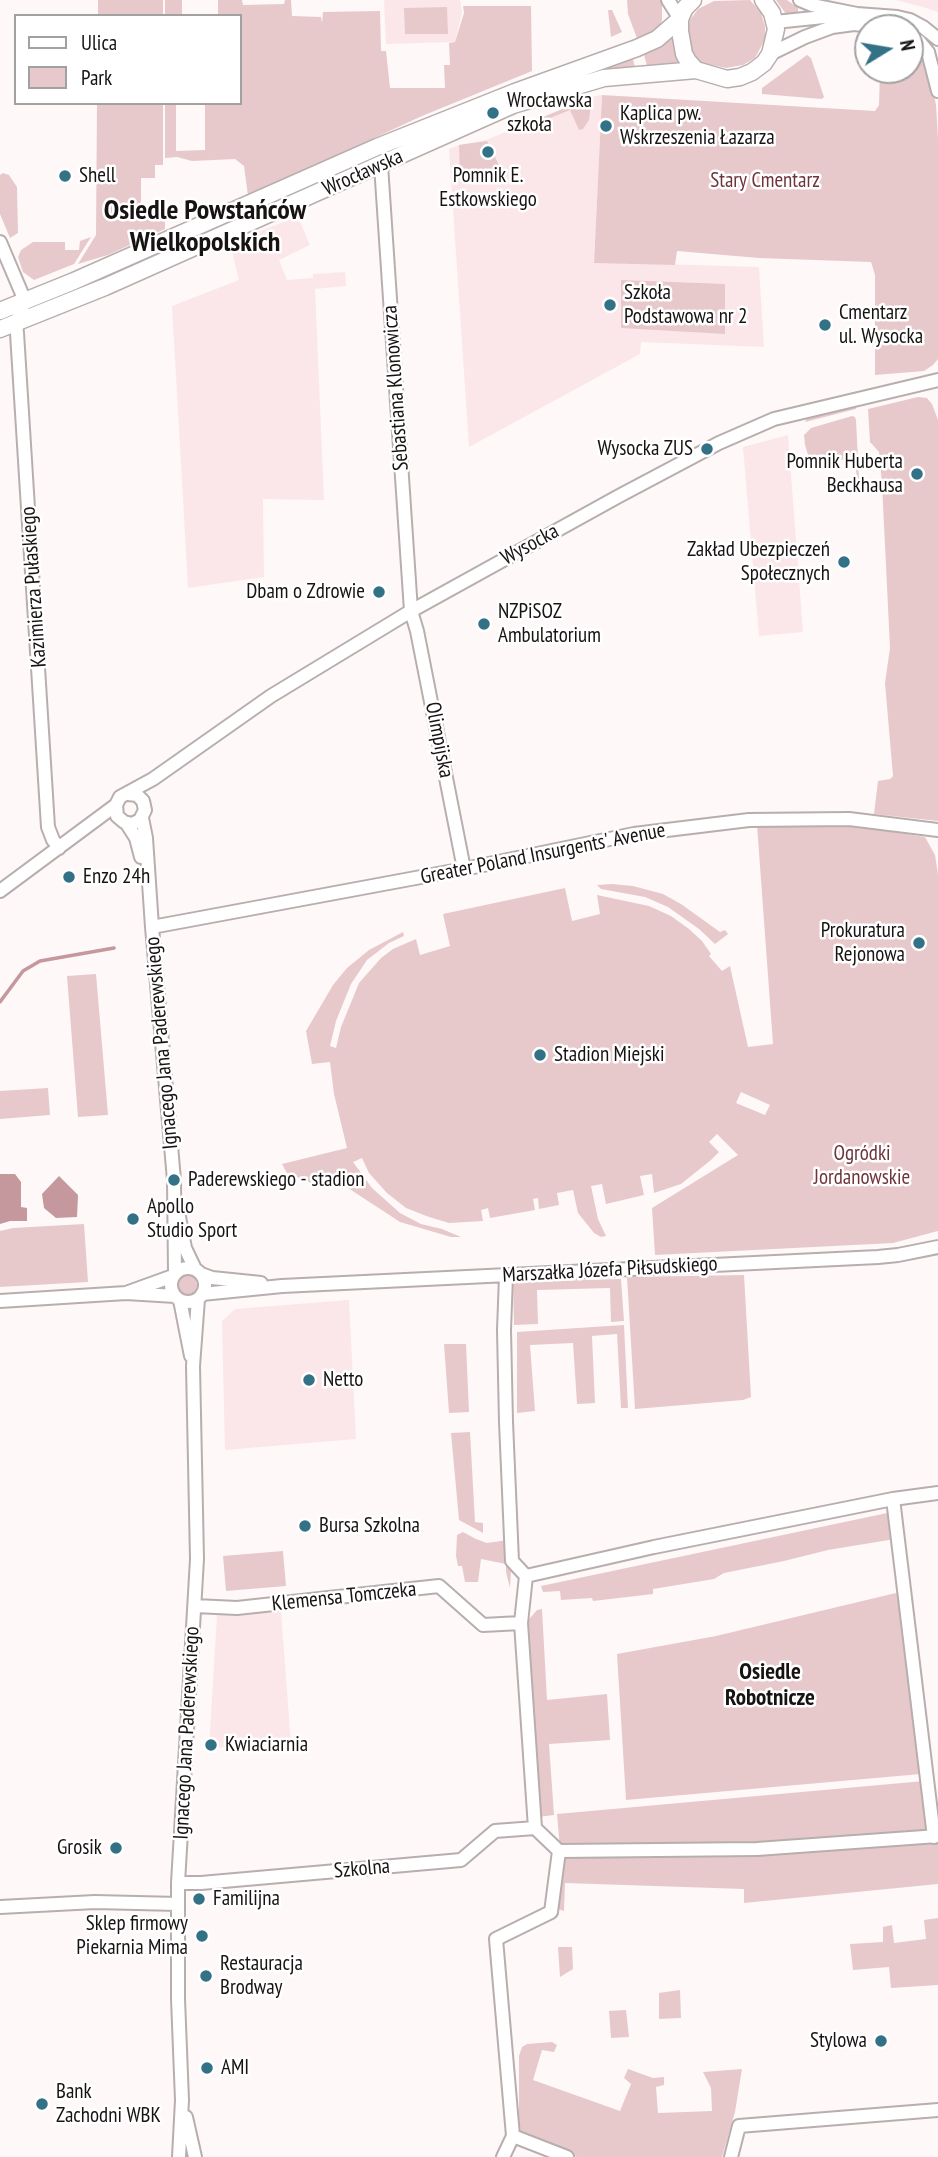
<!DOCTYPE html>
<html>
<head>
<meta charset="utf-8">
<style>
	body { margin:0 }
	#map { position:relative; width:938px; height:2157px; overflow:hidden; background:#fef8f8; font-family:"PT Sans Narrow",sans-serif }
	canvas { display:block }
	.legend { position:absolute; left:14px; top:14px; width:228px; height:91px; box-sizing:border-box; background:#fff; border:2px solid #a2a1a1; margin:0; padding:9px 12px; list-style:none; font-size:21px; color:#171313 }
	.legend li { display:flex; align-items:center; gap:14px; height:35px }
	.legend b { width:35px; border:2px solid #a2a1a1 }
	.north { position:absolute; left:854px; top:14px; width:70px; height:70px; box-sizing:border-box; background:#fff; border:2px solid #a2a1a1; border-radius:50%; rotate:79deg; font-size:19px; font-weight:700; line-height:28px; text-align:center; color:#171313 }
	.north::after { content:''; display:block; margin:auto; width:24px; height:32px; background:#327186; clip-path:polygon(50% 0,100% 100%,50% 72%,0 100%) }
</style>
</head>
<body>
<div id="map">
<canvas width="938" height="2157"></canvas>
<ul class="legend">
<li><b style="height:9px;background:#fff"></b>Ulica</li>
<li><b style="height:19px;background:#e8c9cb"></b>Park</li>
</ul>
<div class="north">N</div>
</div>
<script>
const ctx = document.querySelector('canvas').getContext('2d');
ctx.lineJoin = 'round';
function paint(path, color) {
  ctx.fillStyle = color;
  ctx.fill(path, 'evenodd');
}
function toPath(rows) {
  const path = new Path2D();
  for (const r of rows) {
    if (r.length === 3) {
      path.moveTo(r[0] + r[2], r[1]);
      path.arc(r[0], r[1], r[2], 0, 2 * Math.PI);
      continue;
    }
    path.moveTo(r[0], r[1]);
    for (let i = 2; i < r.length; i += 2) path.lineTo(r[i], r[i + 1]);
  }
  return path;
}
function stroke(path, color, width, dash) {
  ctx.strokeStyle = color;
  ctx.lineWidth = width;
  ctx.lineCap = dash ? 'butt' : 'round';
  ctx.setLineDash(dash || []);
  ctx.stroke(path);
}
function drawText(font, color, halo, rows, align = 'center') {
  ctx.font = font + ' "PT Sans Narrow",sans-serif';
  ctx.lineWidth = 5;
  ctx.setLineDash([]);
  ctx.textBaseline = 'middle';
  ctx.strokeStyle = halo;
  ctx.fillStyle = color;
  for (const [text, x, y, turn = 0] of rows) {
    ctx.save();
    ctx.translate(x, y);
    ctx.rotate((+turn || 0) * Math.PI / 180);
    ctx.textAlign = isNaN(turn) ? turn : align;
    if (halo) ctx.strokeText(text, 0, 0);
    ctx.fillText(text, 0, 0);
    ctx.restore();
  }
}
paint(toPath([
	[384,0,460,0,462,12,455,42,386,44],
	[896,0,938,0,938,12,923,7],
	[602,95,594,262,759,267,764,347,641,342,640,354,469,447,449,149,459,145,486,140,591,97],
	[296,217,301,224,310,245,279,260,287,280,313,278,313,274,345,272,346,286,315,289,324,500,263,499,264,577,188,588,172,306,239,280,230,243],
	[788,435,803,632,759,636,743,447],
	[349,1300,356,1439,225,1450,222,1321,235,1309],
	[281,1612,291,1744,209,1748,217,1615]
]), '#fbe7e9');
paint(toPath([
	[98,0,163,0,163,16,98,16],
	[165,0,182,0,182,16,165,16],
	[218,0,242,0,243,5,284,4,285,0,291,0,292,16,321,17,322,23,323,12,380,11,381,51,386,51,390,88,445,88,444,65,450,65,449,43,455,42,464,13,463,6,531,6,532,71,422,116,248,196,244,166,235,159,192,161,177,157,165,158,165,103,176,103,176,151,205,150,205,103,240,103,240,16,218,16],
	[627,0,661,0,662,4,662,20,660,26,657,30,638,41,628,14],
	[750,0,761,13,765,26,765,39,755,58,743,65,726,68,698,62,691,56,687,32,690,20,698,9,714,1],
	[776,0,787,0,798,8,798,15,786,14],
	[447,7,448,34,405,34,404,8],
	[608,10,612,10,622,32,611,37],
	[673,32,682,63,647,66,643,51],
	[910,40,918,47,928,65,936,105,938,139,938,359,933,365,924,371,875,375,875,275,871,262,759,258,677,251,675,265,594,263,602,95,875,111,879,105,880,70,910,70],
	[632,55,635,67,589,75,587,70],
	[807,55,811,58,824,97,822,99,762,94,762,88],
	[592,97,589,120,583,129,579,130,570,110,513,133,524,125],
	[97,103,163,103,163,165,155,165,155,178,141,178,141,208,165,207,165,229,108,255,78,264,96,235],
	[487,141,499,165,497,169,463,183,460,175,459,145],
	[3,173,9,175,17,187,18,233,10,238,0,214,0,175],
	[91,237,74,264,34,280,23,272,18,257,21,250,33,242,65,242,65,250,79,250,80,241],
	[621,280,725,284,725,334,621,328],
	[918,397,927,398,932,404,938,420,938,821,874,814,878,781,890,779,893,776,885,683,890,648,882,484,879,452,870,442,868,409],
	[856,406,856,409,805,422,808,417],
	[852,416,855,417,856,420,859,479,857,479,855,459,817,461,817,458,812,460,809,458,805,445,804,435,811,428],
	[757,825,850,825,925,837,935,855,938,875,938,1231,893,1243,655,1255,652,1208,738,1155,717,1134,709,1142,719,1152,711,1160,681,1184,654,1193,652,1174,640,1176,644,1195,606,1204,602,1184,591,1186,598,1219,606,1236,601,1237,594,1233,578,1213,573,1190,557,1193,559,1205,539,1209,538,1198,533,1199,535,1210,490,1218,488,1208,481,1210,483,1221,449,1223,429,1217,406,1208,387,1193,369,1173,362,1158,353,1162,372,1188,400,1213,421,1224,442,1229,461,1237,451,1237,400,1222,348,1188,321,1187,287,1173,282,1164,347,1148,334,1094,330,1062,312,1064,306,1031,333,985,347,968,369,950,403,932,404,936,389,943,367,960,351,984,336,1021,330,1046,336,1048,341,1027,359,983,381,958,393,949,416,939,420,955,450,946,443,914,565,888,572,921,600,914,597,895,649,906,671,916,689,929,702,941,711,954,709,956,722,971,730,966,748,1047,773,1044],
	[741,1092,770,1105,765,1115,736,1103],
	[612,884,633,886,663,894,681,904,720,932,725,930,728,934,715,944,699,929,668,907,645,897,601,889,597,885],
	[96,974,108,1115,78,1117,67,976],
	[48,1088,50,1115,0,1119,0,1091],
	[84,1224,88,1282,0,1287,0,1231,13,1228],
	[744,1275,751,1397,743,1400,635,1409,627,1277],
	[187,1285,10],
	[621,1279,624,1321,611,1322,610,1288,537,1290,538,1324,514,1325,513,1282],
	[624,1325,628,1408,621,1408,617,1334,592,1336,595,1403,577,1404,573,1343,530,1345,535,1411,517,1413,517,1332],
	[444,1344,466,1344,469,1412,449,1413],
	[470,1432,475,1522,483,1523,483,1533,459,1520,451,1433],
	[892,1512,895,1539,828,1550,784,1561,724,1573,714,1579,653,1589,653,1594,593,1601,592,1598,561,1600,560,1591,543,1592,541,1586],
	[463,1532,476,1539,487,1543,508,1540,511,1570,510,1588,506,1572,506,1564,481,1559,478,1582,465,1582,462,1566,458,1566,456,1556,457,1535],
	[283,1551,286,1586,226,1591,223,1556],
	[900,1592,921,1774,626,1800,617,1654,716,1636],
	[542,1609,547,1700,607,1694,610,1740,549,1744,554,1815,538,1817,524,1625,537,1610],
	[924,1781,931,1835,760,1845,560,1849,557,1814],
	[938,1839,938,1884,744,1903,744,1889,565,1883,564,1911,555,1908,561,1854],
	[938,1918,938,1985,891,1988,889,1967,853,1970,850,1944,883,1942,883,1927,892,1925,894,1943,926,1939,924,1920],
	[558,1947,572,1947,573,1969,560,1977],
	[680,1990,681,2018,659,2019,659,1993],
	[626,2010,629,2037,611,2038,609,2011],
	[552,2042,557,2045,554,2052,542,2050,533,2080,620,2111,631,2084,624,2078,628,2069,653,2078,664,2077,664,2085,656,2087,658,2113,712,2111,711,2088,703,2072,742,2069,735,2112,722,2157,577,2157,519,2132,519,2056,522,2047,527,2044]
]), '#e8c9cb');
paint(toPath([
	[0,1174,15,1174,21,1182,21,1207,27,1208,27,1221,10,1221,0,1224],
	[59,1176,78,1195,77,1217,56,1218,44,1208,42,1194]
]), '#c4989c');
stroke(toPath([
	[0,1002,23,971,40,961,114,948]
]), '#c4989c', 3.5);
const minor = toPath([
	[668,0,680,19],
	[800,0,812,5,857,14,897,17,910,20,923,27,938,39],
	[775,22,843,15],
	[910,34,919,41,928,52,938,91],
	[770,54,805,37,832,27,854,24,893,28],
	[381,165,411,611,417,631,464,869],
	[0,242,25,301,16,323,17,333,48,827,53,840,59,848],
	[116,805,117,816,124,822,132,824,140,820,145,810,143,801,137,795,128,794],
	[142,818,146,838,152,927,174,1180,175,1273],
	[127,824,136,838,141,857],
	[0,891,116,805,120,797,153,779,271,696,411,611,619,496,719,443,774,419,938,380],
	[152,927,464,869,634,834,749,820,849,819,938,830],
	[179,1217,185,1248,195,1269],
	[188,1285,17],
	[201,1274,212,1278,261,1283],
	[506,1276,504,1330,506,1422,512,1561,526,1576],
	[126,1293,173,1276],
	[202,1294,282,1286,878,1257,898,1255,938,1247],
	[180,1300,191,1356],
	[0,1301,126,1293,175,1296],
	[938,1493,893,1499,654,1547,526,1576,521,1623,535,1828,559,1851,757,1849,938,1836],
	[893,1499,934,1837],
	[195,1606,237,1608,439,1586,483,1625,521,1623],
	[178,1883,201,1883,461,1860,495,1831,535,1828],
	[0,1907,95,1902,178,1904],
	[186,2117,195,2157],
	[513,2136,567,2157],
	[179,2157,182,2100,178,1999,178,1883,197,1559,193,1366,198,1299],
	[503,2157,513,2136,496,1939,551,1912,559,1851],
	[731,2157,739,2126,938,2110]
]);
const major = toPath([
	[693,0,685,8,680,19,680,31,684,54,688,61,696,70,727,79,740,77,752,72,764,63,770,54,776,29,772,13,763,0],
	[0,311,74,281,377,147,515,92,637,48,657,39,680,19],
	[0,329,105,287,513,105,604,78,696,70]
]);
stroke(minor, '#b8aeae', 16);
stroke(major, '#b8aeae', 19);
stroke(minor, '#fff', 12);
stroke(major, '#fff', 16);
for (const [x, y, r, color] of [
	[493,113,7,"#327186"],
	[606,126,7,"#327186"],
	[488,152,7,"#327186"],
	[65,176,7,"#327186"],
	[610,305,7,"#327186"],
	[825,325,7,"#327186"],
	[707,449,7,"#327186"],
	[917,474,7,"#327186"],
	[844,562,7,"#327186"],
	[379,592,7,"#327186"],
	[484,624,7,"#327186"],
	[69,877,7,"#327186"],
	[919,943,7,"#327186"],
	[540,1055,7,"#327186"],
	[174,1180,7,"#327186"],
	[133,1219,7,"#327186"],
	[309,1380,7,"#327186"],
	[305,1526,7,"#327186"],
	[211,1745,7,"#327186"],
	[116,1848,7,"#327186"],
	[199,1899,7,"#327186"],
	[202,1936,7,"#327186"],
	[206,1976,7,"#327186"],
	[881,2041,7,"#327186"],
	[207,2068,7,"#327186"],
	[42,2104,7,"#327186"]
]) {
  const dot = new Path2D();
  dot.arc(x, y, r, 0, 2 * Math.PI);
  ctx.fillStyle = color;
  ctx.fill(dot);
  stroke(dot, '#fff', 2.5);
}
drawText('21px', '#171313', '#fff', [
	["Wrocławska",507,101],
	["szkoła",507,125],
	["Kaplica pw.",620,114],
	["Wskrzeszenia Łazarza",620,138],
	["Shell",79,176],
	["Pomnik E.",488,176,"center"],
	["Estkowskiego",488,200,"center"],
	["Szkoła",624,293],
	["Podstawowa nr 2",624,317],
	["Cmentarz",839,313],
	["ul. Wysocka",839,337],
	["Wysocka ZUS",693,449,"right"],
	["Pomnik Huberta",903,462,"right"],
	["Beckhausa",903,486,"right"],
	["Zakład Ubezpieczeń",830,550,"right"],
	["Społecznych",830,574,"right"],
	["Dbam o Zdrowie",365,592,"right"],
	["NZPiSOZ",498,612],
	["Ambulatorium",498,636],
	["Enzo 24h",83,877],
	["Prokuratura",905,931,"right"],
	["Rejonowa",905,955,"right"],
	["Stadion Miejski",554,1055],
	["Paderewskiego - stadion",188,1180],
	["Apollo",147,1207],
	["Studio Sport",147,1231],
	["Netto",323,1380],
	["Bursa Szkolna",319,1526],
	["Kwiaciarnia",225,1745],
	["Grosik",102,1848,"right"],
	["Familijna",213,1899],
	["Sklep firmowy",188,1924,"right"],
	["Piekarnia Mima",188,1948,"right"],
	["Restauracja",220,1964],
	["Brodway",220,1988],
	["Stylowa",867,2041,"right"],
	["AMI",221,2068],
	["Bank",56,2092],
	["Zachodni WBK",56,2116]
], 'left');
drawText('21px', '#171313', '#fff', [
	["Wrocławska",363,173,-24],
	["Sebastiana Klonowicza",396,388,-94],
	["Wysocka",530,545,-29],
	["Kazimierza Pułaskiego",34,587,-94],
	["Olimpijska",439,740,79],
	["Greater Poland Insurgents' Avenue",543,854,-11],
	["Ignacego Jana Paderewskiego",162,1043,-95],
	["Marszałka Józefa Piłsudskiego",610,1270,-3],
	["Klemensa Tomczeka",344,1597,-6],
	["Ignacego Jana Paderewskiego",187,1733,-87],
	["Szkolna",362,1869,-5]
]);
drawText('21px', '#6e343d', '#fff', [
	["Stary Cmentarz",765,181],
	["Ogródki",862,1154],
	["Jordanowskie",862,1178]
]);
drawText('bold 23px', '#171313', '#fff', [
	["Osiedle",770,1672],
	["Robotnicze",770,1698]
]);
drawText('bold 28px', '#171313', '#fff', [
	["Osiedle Powstańców",205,211],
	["Wielkopolskich",205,243]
]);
</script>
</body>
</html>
